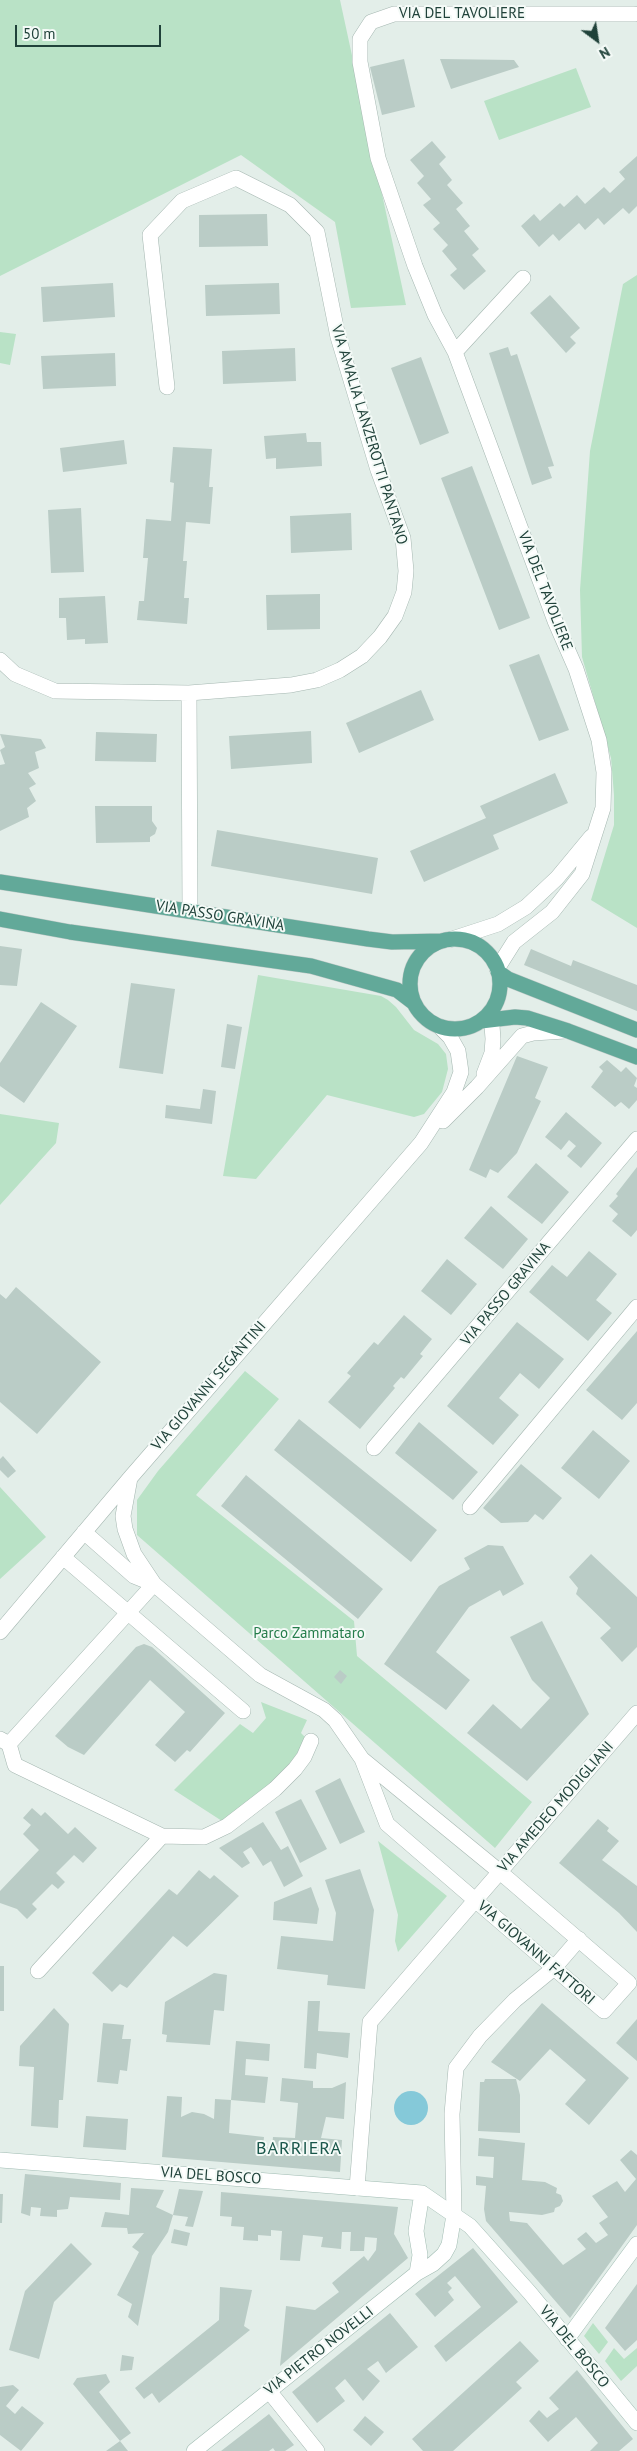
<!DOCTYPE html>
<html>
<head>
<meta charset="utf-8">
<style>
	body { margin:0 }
	#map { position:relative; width:637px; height:2451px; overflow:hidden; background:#e3eee9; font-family:"PT Sans",sans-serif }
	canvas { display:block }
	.north { position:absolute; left:572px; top:15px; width:50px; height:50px; -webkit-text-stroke:4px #f4faf7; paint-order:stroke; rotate:149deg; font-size:14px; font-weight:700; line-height:20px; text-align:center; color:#20423a }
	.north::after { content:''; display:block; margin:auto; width:18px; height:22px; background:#20423a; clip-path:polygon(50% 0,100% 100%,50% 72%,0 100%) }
	.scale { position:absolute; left:15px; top:25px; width:146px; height:22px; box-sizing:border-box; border:2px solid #20423a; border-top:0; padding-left:6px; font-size:15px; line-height:18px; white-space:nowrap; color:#20423a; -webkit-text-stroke:4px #f4faf7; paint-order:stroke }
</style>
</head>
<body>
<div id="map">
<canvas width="637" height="2451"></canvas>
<div class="north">N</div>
<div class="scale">50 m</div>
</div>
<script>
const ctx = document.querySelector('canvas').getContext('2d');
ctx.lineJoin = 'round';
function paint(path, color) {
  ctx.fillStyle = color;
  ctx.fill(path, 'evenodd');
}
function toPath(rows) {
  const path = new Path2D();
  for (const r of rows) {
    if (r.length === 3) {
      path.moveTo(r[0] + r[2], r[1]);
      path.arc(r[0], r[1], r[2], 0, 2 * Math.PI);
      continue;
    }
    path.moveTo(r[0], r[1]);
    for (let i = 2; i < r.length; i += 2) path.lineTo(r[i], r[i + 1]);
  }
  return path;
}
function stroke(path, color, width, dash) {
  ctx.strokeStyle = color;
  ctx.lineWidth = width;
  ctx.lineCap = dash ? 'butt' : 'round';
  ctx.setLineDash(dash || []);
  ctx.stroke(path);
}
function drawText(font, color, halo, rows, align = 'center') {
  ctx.font = font + ' "PT Sans",sans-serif';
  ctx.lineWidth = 4;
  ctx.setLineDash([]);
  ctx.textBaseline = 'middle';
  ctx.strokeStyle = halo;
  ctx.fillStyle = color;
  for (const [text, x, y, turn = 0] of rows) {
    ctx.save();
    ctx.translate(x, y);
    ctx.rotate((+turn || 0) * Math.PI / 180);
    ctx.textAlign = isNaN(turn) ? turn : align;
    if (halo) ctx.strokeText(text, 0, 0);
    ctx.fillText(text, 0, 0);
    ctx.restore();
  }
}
paint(toPath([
	[0,0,340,0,406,305,351,308,335,222,241,155,0,276],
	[576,68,591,107,499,140,484,101],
	[637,275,637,928,591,900,614,825,614,795,611,758,582,657,580,590,590,451,623,284],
	[0,332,16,334,10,365,0,363],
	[258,975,381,996,388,1000,396,1007,414,1030,438,1044,446,1054,448,1069,442,1092,424,1114,414,1117,327,1095,256,1179,223,1176],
	[0,1114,59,1123,56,1143,0,1205],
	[245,1371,279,1399,196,1495,354,1621,357,1656,532,1802,495,1848,137,1535,137,1500,158,1471],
	[0,1487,46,1537,0,1579],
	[261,1702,307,1720,301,1733,306,1738,292,1762,273,1784,222,1821,174,1790,240,1724,253,1733,266,1718],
	[378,1841,447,1896,398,1952,395,1941,398,1915],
	[593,2323,608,2342,599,2354,584,2336],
	[614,2348,624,2359,637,2348,637,2366,621,2381,605,2361]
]), '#b9e2c6');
paint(toPath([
	[411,2108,17]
]), '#85c9d9');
paint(toPath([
	[404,59,415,107,382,115,370,67],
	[440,59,514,60,519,67,451,89],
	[432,141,446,157,439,164,452,180,447,185,463,203,456,209,470,226,464,231,479,249,472,255,486,271,464,290,450,275,457,269,442,251,448,245,433,229,440,223,423,205,431,199,417,183,424,176,410,160],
	[637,156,637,206,629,214,623,208,604,225,598,218,585,230,579,223,559,241,553,234,539,247,521,226,534,214,540,221,560,203,564,207,577,195,585,204,604,187,610,193,625,179,619,172],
	[267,214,268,246,199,247,199,215],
	[113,283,115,317,43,322,41,287],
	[279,283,280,314,206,316,205,285],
	[550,295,580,328,570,337,576,343,566,353,530,313],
	[508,347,511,356,517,354,554,466,548,467,552,478,532,485,489,353],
	[295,348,296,381,223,384,222,351],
	[115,353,116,386,43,389,41,356],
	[421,357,449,433,420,445,391,368],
	[306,433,307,442,321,442,322,466,276,469,276,458,266,459,264,436],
	[124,440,127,464,63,472,60,448],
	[173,447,212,449,209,487,213,487,210,524,186,522,183,561,187,561,184,598,189,598,187,624,137,620,139,601,144,601,148,558,143,558,146,519,171,521,174,483,170,482],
	[472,466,530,618,499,630,441,478],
	[81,508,84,572,51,573,48,510],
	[351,513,352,550,291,553,290,516],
	[320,594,320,629,267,630,266,595],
	[105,596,108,643,85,644,85,639,67,640,66,618,59,618,59,598],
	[539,654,569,730,539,741,509,665],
	[421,690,434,720,359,753,346,723],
	[311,731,312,763,231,769,229,736],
	[96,732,157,734,156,762,95,761],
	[0,734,41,739,46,748,35,752,39,768,28,773,36,784,29,788,36,801,27,808,29,817,0,831,0,765,5,764,0,750,5,747],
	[555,773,568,803,493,835,499,849,424,882,410,851,486,818,480,806],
	[95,806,152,806,152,821,157,828,155,834,150,837,150,842,96,843],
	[217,830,378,858,372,894,211,866],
	[0,946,22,949,17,986,0,985],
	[531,949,571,966,573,960,637,985,637,1011,524,965],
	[131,983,175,989,163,1074,119,1068],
	[41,1002,77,1026,24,1103,0,1086,0,1063],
	[227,1024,242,1027,235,1069,221,1067],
	[517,1056,548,1067,535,1098,541,1101,517,1153,498,1173,490,1169,486,1178,469,1170],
	[607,1060,621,1072,626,1067,637,1078,634,1086,637,1088,637,1100,629,1109,621,1102,615,1107,591,1087,603,1071,599,1067],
	[203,1089,216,1091,212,1124,165,1118,166,1105,200,1109],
	[566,1112,602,1143,581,1168,567,1156,576,1146,569,1140,561,1150,545,1137],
	[536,1163,569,1192,542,1224,507,1197],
	[637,1167,637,1230,631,1237,612,1221,618,1214,609,1206,618,1196,616,1194],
	[491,1206,528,1239,503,1269,464,1238],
	[589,1251,617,1274,596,1300,612,1313,588,1341,529,1292,552,1265,567,1277],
	[447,1259,477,1284,451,1315,421,1291],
	[16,1287,101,1362,37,1434,0,1402,0,1294,6,1299],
	[404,1315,432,1339,420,1354,423,1356,404,1379,401,1377,393,1386,395,1388,360,1429,328,1402,351,1376,347,1373,374,1342,378,1345],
	[517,1322,564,1359,539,1389,520,1373,499,1398,519,1415,493,1445,447,1406],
	[637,1331,637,1403,622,1420,586,1390],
	[299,1419,437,1530,411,1562,274,1450],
	[419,1422,478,1472,453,1500,395,1453],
	[593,1430,630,1461,599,1499,561,1468],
	[3,1456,16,1471,8,1478,0,1470,0,1459],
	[521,1464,562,1498,543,1520,535,1514,528,1522,501,1523,483,1508],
	[246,1475,383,1589,358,1619,221,1506],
	[488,1545,503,1546,524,1584,503,1596,500,1590,469,1607,436,1652,470,1680,446,1710,384,1664,439,1586,470,1569,464,1558],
	[591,1554,637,1597,637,1647,622,1662,600,1638,611,1628,576,1594,578,1588,569,1577],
	[542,1621,589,1714,527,1781,467,1733,493,1704,521,1729,550,1698,532,1680,510,1637],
	[144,1644,152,1647,225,1713,190,1752,187,1750,175,1762,155,1745,185,1712,150,1680,84,1755,68,1747,55,1736,136,1647],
	[340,1670,347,1676,341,1684,334,1677],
	[340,1778,365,1832,340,1844,315,1791],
	[301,1799,327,1849,300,1863,275,1812],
	[32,1808,41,1816,45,1812,68,1834,75,1827,97,1848,83,1863,74,1855,56,1873,65,1882,58,1889,52,1884,32,1904,37,1909,27,1919,17,1909,0,1903,0,1891,39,1850,23,1834,31,1825,23,1818],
	[598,1819,609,1828,607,1831,619,1841,602,1860,637,1886,637,1932,619,1913,559,1863],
	[263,1822,281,1850,288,1846,303,1876,284,1887,271,1861,263,1866,251,1847,243,1852,250,1863,242,1868,219,1848],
	[360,1869,374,1910,365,1989,327,1985,328,1975,277,1969,281,1936,333,1941,336,1913,325,1880],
	[199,1870,210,1879,214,1875,239,1896,187,1947,173,1936,127,1988,120,1984,112,1992,92,1973,169,1889,177,1895],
	[311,1887,319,1909,317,1924,273,1920,274,1902],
	[0,1966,4,1966,4,2011,0,2011],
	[214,1973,227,1975,224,2011,214,2010,210,2045,166,2042,167,2035,162,2034,165,2002],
	[308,2001,320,2001,318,2031,350,2033,348,2058,317,2053,316,2069,304,2068],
	[542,2003,629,2078,589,2125,565,2104,586,2080,550,2049,520,2081,491,2062],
	[54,2008,69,2024,63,2100,59,2100,58,2128,31,2126,34,2067,19,2066,20,2046],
	[637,2019,637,2061,616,2043],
	[103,2023,124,2025,122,2039,131,2039,127,2071,120,2070,118,2084,97,2082],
	[236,2041,270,2044,269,2061,246,2059,245,2075,268,2077,265,2103,231,2100],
	[282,2078,313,2081,313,2088,332,2088,346,2082,344,2119,326,2117,321,2138,342,2140,340,2172,162,2157,167,2096,182,2097,181,2117,192,2112,204,2114,214,2119,215,2099,231,2100,229,2133,264,2137,263,2147,272,2148,273,2137,295,2138,298,2103,280,2101],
	[485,2079,516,2079,520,2095,520,2133,478,2131,480,2082,484,2082],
	[86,2116,128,2119,126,2150,83,2147],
	[479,2138,525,2143,522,2180,545,2182,557,2188,556,2193,561,2195,563,2201,560,2206,555,2208,554,2212,542,2215,509,2212,510,2221,527,2223,563,2265,586,2249,577,2239,586,2232,596,2243,608,2235,599,2223,608,2217,592,2196,617,2181,625,2192,636,2179,620,2160,631,2150,637,2155,637,2225,570,2318,486,2221,484,2209,486,2186,476,2185,476,2176,493,2178,494,2157,478,2156],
	[25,2174,121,2183,120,2200,70,2197,68,2209,57,2210,57,2217,40,2216,41,2208,31,2207,30,2216,21,2213],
	[131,2188,164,2190,156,2207,173,2215,168,2232,152,2256,138,2326,128,2317,132,2304,117,2295,139,2252,132,2247,144,2233,128,2234,127,2228,101,2227,105,2212,129,2215],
	[179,2189,203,2191,193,2227,185,2226,188,2217,173,2215],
	[221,2192,398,2207,394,2234,408,2258,280,2366,286,2306,315,2310,339,2292,332,2283,364,2256,368,2261,376,2250,377,2238,365,2237,364,2251,350,2251,351,2232,342,2232,341,2249,321,2247,323,2237,303,2235,300,2261,280,2260,282,2231,271,2230,271,2236,258,2235,258,2241,243,2240,244,2227,231,2226,232,2217,220,2216],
	[0,2194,3,2194,2,2223,0,2223],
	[174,2229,190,2233,187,2246,171,2243],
	[71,2243,92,2264,54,2302,39,2359,9,2350,25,2291],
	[473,2248,518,2302,446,2362,434,2346,481,2307,455,2276,447,2283,452,2288,448,2292,454,2300,435,2317,415,2294],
	[637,2284,637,2340,625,2351,605,2328],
	[220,2287,252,2290,244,2326,250,2330,159,2403,152,2393,144,2399,135,2388,219,2320],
	[390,2313,418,2347,386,2373,378,2361,367,2369,380,2381,363,2401,345,2379,335,2388,345,2401,317,2423,292,2392],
	[520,2341,539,2361,516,2382,522,2388,453,2451,423,2451,412,2439],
	[122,2355,134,2357,132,2370,120,2371],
	[577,2370,633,2439,619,2451,590,2451,598,2443,576,2417,548,2442,529,2421,539,2410,547,2418,559,2409,549,2398],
	[106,2374,110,2382,99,2392,131,2433,120,2441,73,2384,77,2378],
	[13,2385,19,2390,6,2406,15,2414,22,2406,44,2423,21,2451,0,2435,0,2387],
	[269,2414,294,2445,285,2451,275,2451,273,2448,269,2451,221,2451],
	[365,2416,384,2432,371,2446,353,2430],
	[120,2441,128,2451,106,2451]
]), '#baccc6');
const street = toPath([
	[455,352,523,278],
	[167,387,150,235,182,201,236,178,290,205,317,232,338,337,378,470,403,538,406,571,404,592,395,616,380,637,362,656,340,670,317,680,291,685,189,693,190,911],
	[0,660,15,674,55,691,189,693],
	[449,940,498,924,526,907,557,878,591,837],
	[497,969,514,942,552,912,582,874,603,808,604,772,599,740,576,669,555,621,455,352,435,315,415,266,378,158,360,62,360,39,371,22,394,14,634,14],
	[484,1074,492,1053,493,1039,491,1012],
	[443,1121,477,1087,522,1036,533,1033,565,1031],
	[374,1448,637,1139],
	[130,1478,123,1516,125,1529,134,1554,154,1584,260,1675,324,1710,335,1720,362,1759,387,1824,604,2011,629,1983,500,1872,362,1759],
	[470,1507,637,1307],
	[84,1532,134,1576,154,1584],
	[63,1557,243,1711],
	[0,1632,130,1478,421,1143,454,1092,461,1072,458,1051,450,1037,440,1027],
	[0,1739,9,1744,154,1584],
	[9,1744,15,1765,162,1836,38,1971],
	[162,1836,204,1837,227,1826,275,1789,295,1769,304,1757,311,1741],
	[357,2188,370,2022,637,1713],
	[454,2215,452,2114,456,2068,480,2036,515,2000,554,1968,579,1939],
	[269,2391,317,2451]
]);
const secondary = toPath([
	[0,2160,422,2193,470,2226,530,2293,637,2423],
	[417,2273,420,2255,416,2231,422,2193],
	[567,2339,637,2244],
	[194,2451,417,2273,433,2264,444,2254,449,2245,454,2215]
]);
const primary = toPath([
	[0,882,368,939,392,942,442,941],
	[0,919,70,932,311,966,397,990,414,1003],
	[455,984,45],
	[498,972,508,979,637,1030],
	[481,1021,515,1017,527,1018,568,1031,637,1057]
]);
stroke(street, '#a5b7b1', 16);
stroke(secondary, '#a0bbb2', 16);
stroke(primary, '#c1cac8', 16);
stroke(street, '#fff', 15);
stroke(secondary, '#fff', 15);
stroke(primary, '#62a999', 15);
drawText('15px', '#20423a', '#f4faf7', [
	["VIA DEL TAVOLIERE",462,14],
	["VIA AMALIA LANZEROTTI PANTANO",369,435,73],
	["VIA DEL TAVOLIERE",545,591,69],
	["VIA PASSO GRAVINA",220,916,9],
	["VIA PASSO GRAVINA",506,1294,-50],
	["VIA GIOVANNI SEGANTINI",209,1386,-49],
	["VIA AMEDEO MODIGLIANI",556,1807,-49],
	["VIA GIOVANNI FATTORI",536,1953,41],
	["VIA DEL BOSCO",211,2176,4],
	["VIA DEL BOSCO",574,2347,51],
	["VIA PIETRO NOVELLI",319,2351,-38]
]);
drawText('15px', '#257d4b', '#f4faf7', [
	["Parco Zammataro",309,1634]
]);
ctx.letterSpacing = '1px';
drawText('18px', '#19564a', '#f4faf7', [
	["BARRIERA",299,2149]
]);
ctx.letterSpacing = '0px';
</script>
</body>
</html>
